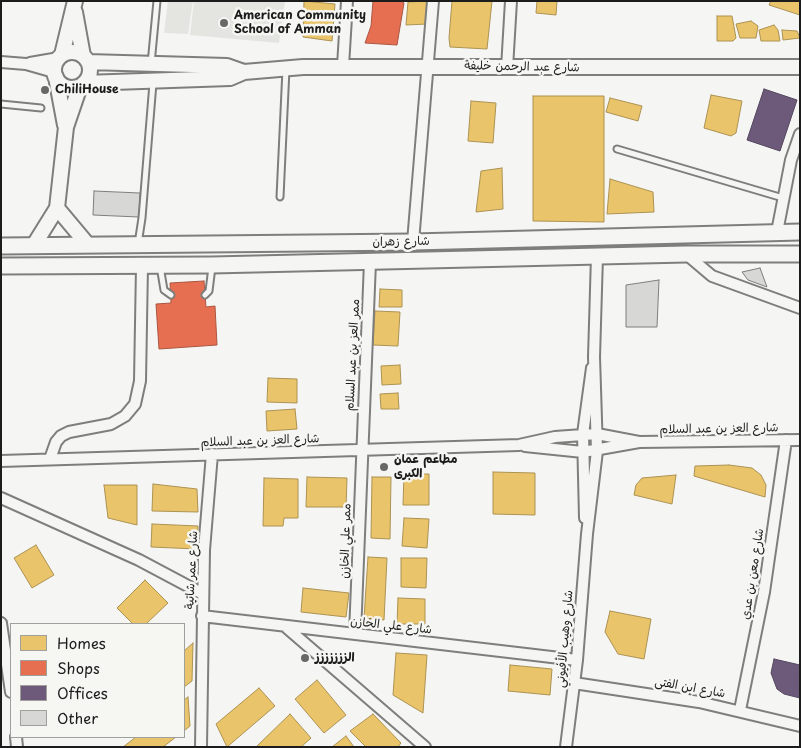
<!DOCTYPE html>
<html>
<head>
<meta charset="utf-8">
<style>
	body { margin:0 }
	#map { position:relative; width:801px; height:748px; overflow:hidden; background:#f5f5f3; font-family:"Playpen Sans",sans-serif }
	canvas { display:block }
	.frame { position:absolute; inset:0; border:2px solid #1c1c1c; pointer-events:none }
	.legend { position:absolute; left:10px; top:623px; width:175px; height:115px; box-sizing:border-box; background:#f6f6f2; border:1px solid #9f9f9c; margin:0; padding:6px 9px; list-style:none; font-size:15px; color:#1c1c1c }
	.legend li { display:flex; align-items:center; gap:10px; height:25px }
	.legend b { width:25px; border:1px solid #9f9f9c }
</style>
</head>
<body>
<div id="map">
<canvas width="801" height="748"></canvas>
<div class="frame"></div>
<ul class="legend">
<li><b style="height:14px;background:#e9c46a"></b>Homes</li>
<li><b style="height:14px;background:#e76f51"></b>Shops</li>
<li><b style="height:14px;background:#6d597a"></b>Offices</li>
<li><b style="height:14px;background:#d7d7d6"></b>Other</li>
</ul>
</div>
<script>
const ctx = document.querySelector('canvas').getContext('2d');
ctx.lineJoin = 'round';
function paint(path, color) {
  ctx.fillStyle = color;
  ctx.fill(path, 'evenodd');
}
function toPath(rows) {
  const path = new Path2D();
  for (const r of rows) {
    if (r.length === 3) {
      path.moveTo(r[0] + r[2], r[1]);
      path.arc(r[0], r[1], r[2], 0, 2 * Math.PI);
      continue;
    }
    path.moveTo(r[0], r[1]);
    for (let i = 2; i < r.length; i += 2) path.lineTo(r[i], r[i + 1]);
  }
  return path;
}
function stroke(path, color, width, dash) {
  ctx.strokeStyle = color;
  ctx.lineWidth = width;
  ctx.lineCap = dash ? 'butt' : 'round';
  ctx.setLineDash(dash || []);
  ctx.stroke(path);
}
function drawText(font, color, halo, rows, align = 'center') {
  ctx.font = font + ' "Playpen Sans","Playpen Sans Arabic",sans-serif';
  ctx.lineWidth = 5;
  ctx.setLineDash([]);
  ctx.textBaseline = 'middle';
  ctx.strokeStyle = halo;
  ctx.fillStyle = color;
  for (const [text, x, y, turn = 0] of rows) {
    ctx.save();
    ctx.translate(x, y);
    ctx.rotate((+turn || 0) * Math.PI / 180);
    ctx.textAlign = isNaN(turn) ? turn : align;
    if (halo) ctx.strokeText(text, 0, 0);
    ctx.fillText(text, 0, 0);
    ctx.restore();
  }
}
paint(toPath([
	[168,1,193,1,188,34,164,33],
	[194,1,285,1,279,43,190,35]
]), '#e4e4e1');
const homes = toPath([
	[304,1,335,4,332,41,303,37,304,1],
	[429,1,427,24,406,25,408,2,429,1],
	[452,1,492,1,487,49,450,47,449,38,452,1],
	[537,1,557,1,556,15,536,13,537,1],
	[771,1,800,1,800,15,769,5,771,1],
	[717,16,732,16,736,38,733,41,717,41,717,16],
	[751,21,758,26,756,38,740,38,736,24,751,21],
	[774,25,778,30,780,41,761,41,759,30,774,25],
	[782,30,797,31,800,38,783,40,782,30],
	[711,95,742,101,736,133,731,136,704,128,711,95],
	[533,96,604,96,604,222,533,221,533,96],
	[610,98,642,106,638,121,606,112,610,98],
	[471,101,496,103,493,143,468,141,471,101],
	[502,168,503,209,476,212,481,171,502,168],
	[610,179,653,192,654,212,607,214,610,179],
	[380,289,402,290,402,307,379,307,380,289],
	[375,311,400,312,398,346,373,345,375,311],
	[400,365,401,384,382,385,381,366,400,365],
	[268,378,297,379,297,403,267,402,268,378],
	[398,393,399,409,381,409,380,394,398,393],
	[295,409,297,429,267,431,266,411,295,409],
	[729,465,752,468,761,475,766,485,765,497,694,476,695,466,729,465],
	[493,472,535,473,535,515,493,514,493,472],
	[404,474,429,474,429,505,403,505,404,474],
	[676,475,672,504,634,495,636,485,642,478,676,475],
	[307,477,347,478,346,507,306,507,307,477],
	[372,477,391,477,390,539,371,538,372,477],
	[264,478,298,479,298,518,284,518,283,526,263,526,264,478],
	[153,484,197,489,198,512,152,511,153,484],
	[104,485,137,485,137,525,108,518,104,485],
	[404,518,429,519,427,548,402,546,404,518],
	[152,524,198,526,197,549,151,547,152,524],
	[36,545,54,575,32,588,14,558,36,545],
	[368,557,387,558,384,620,364,618,368,557],
	[401,558,427,558,426,588,401,587,401,558],
	[145,580,168,603,146,624,133,624,117,608,145,580],
	[303,588,349,593,346,617,301,612,303,588],
	[398,598,425,599,425,624,397,624,398,598],
	[610,611,651,619,644,659,618,654,605,632,610,611],
	[193,643,192,681,184,687,184,651,193,643],
	[396,653,427,655,423,713,393,695,396,653],
	[510,665,552,669,550,695,508,691,510,665],
	[317,680,346,715,324,733,295,699,317,680],
	[259,688,275,706,227,747,216,724,259,688],
	[188,697,190,726,184,731,184,700,188,697],
	[290,714,311,738,301,747,256,747,290,714],
	[373,714,401,743,398,747,366,747,350,731,373,714],
	[346,736,354,747,332,747,346,736],
	[136,737,176,737,163,747,123,747,136,737]
]);
paint(homes, '#e9c46a');
stroke(homes, '#ac9253', 1);
const shops = toPath([
	[373,1,401,1,404,3,397,45,365,43,371,26,373,1],
	[204,281,206,307,215,306,217,345,159,349,156,304,171,303,170,283,204,281]
]);
paint(shops, '#e76f51');
stroke(shops, '#aa5641', 1);
const offices = toPath([
	[764,89,797,100,780,151,747,140,764,89],
	[774,659,800,665,800,698,784,694,777,689,771,673,774,659]
]);
paint(offices, '#6d597a');
stroke(offices, '#55475e', 1);
const building = toPath([
	[94,191,140,193,139,217,93,215,94,191],
	[760,268,767,287,748,280,742,272,760,268],
	[659,280,657,327,626,327,626,285,659,280]
]);
paint(building, '#d7d7d6');
stroke(building, '#7e7e7d', 1);
const lane = toPath([
	[151,64,157,1],
	[1,104,41,108],
	[617,149,783,198],
	[280,197,286,69],
	[138,244,142,218,153,83],
	[160,266,164,290,171,295],
	[205,295,209,291,212,267]
]);
const street = toPath([
	[1,62,26,64,54,72],
	[30,63,59,58],
	[343,66,347,1],
	[507,68,511,1],
	[777,232,791,160,800,134],
	[413,242,433,1],
	[686,254,712,276,800,308],
	[525,446,583,452,639,442,800,440],
	[50,459,56,442,61,436,69,432,111,424,125,416,135,404,140,381,142,266],
	[1,461,519,445,555,437,597,434,639,442],
	[1,498,139,560,203,594],
	[585,518,583,434,592,368],
	[202,616,577,660],
	[1,623,11,692],
	[287,628,425,747],
	[355,634,370,262],
	[574,683,699,702,800,726],
	[740,710,764,592,786,440],
	[16,737,17,747],
	[201,747,204,550,212,454],
	[566,747,577,660,587,534,597,451,594,357,597,256]
]);
const secondary = toPath([
	[75,12,83,56],
	[72,70,18],
	[62,55,75,1],
	[88,62,227,66,244,72],
	[56,77,65,125],
	[84,83,230,78,244,72,303,67,800,67],
	[57,208,88,245],
	[34,245,57,208,66,127,80,86]
]);
const primary = toPath([
	[1,246,413,242,800,232],
	[1,266,212,265,686,254,800,254]
]);
stroke(lane, '#7e7e7d', 9);
stroke(street, '#7e7e7d', 14);
stroke(secondary, '#7e7e7d', 18);
stroke(primary, '#7e7e7d', 19);
stroke(lane, '#f5f5f3', 5);
stroke(street, '#f5f5f3', 10);
stroke(secondary, '#f5f5f3', 14);
stroke(primary, '#f5f5f3', 15);
for (const [x, y, r, color] of [
	[224,23,5,"#686867"],
	[45,90,5,"#686867"],
	[384,467,5,"#686867"],
	[305,658,5,"#686867"]
]) {
  const dot = new Path2D();
  dot.arc(x, y, r, 0, 2 * Math.PI);
  ctx.fillStyle = color;
  ctx.fill(dot);
  stroke(dot, '#f6f6f2', 2);
}
drawText('bold 12px', '#1c1c1c', '#f6f6f2', [
	["American Community",234,16],
	["School of Amman",234,30],
	["ChiliHouse",55,90],
	["مطاعم عمان",394,460],
	["الكبرى",394,474],
	["الززززززز",315,658]
], 'left');
drawText('12px', '#1c1c1c', '#f6f6f2', [
	["شارع عبد الرحمن خليفة",522,67,1],
	["شارع زهران",401,242,-1],
	["ممر العز بن عبد السلام",353,355,-87],
	["شارع العز بن عبد السلام",719,429,-1],
	["شارع العز بن عبد السلام",260,441,-2],
	["ممر علي الخازن",346,541,-88],
	["شارع عمر شاتية",192,570,-87],
	["شارع معن بن عدي",753,574,-81],
	["شارع علي الخازن",391,626,6],
	["شارع وهيب الأفيوني",565,639,-85],
	["شارع ابن الفتى",690,688,10]
]);
</script>
</body>
</html>
